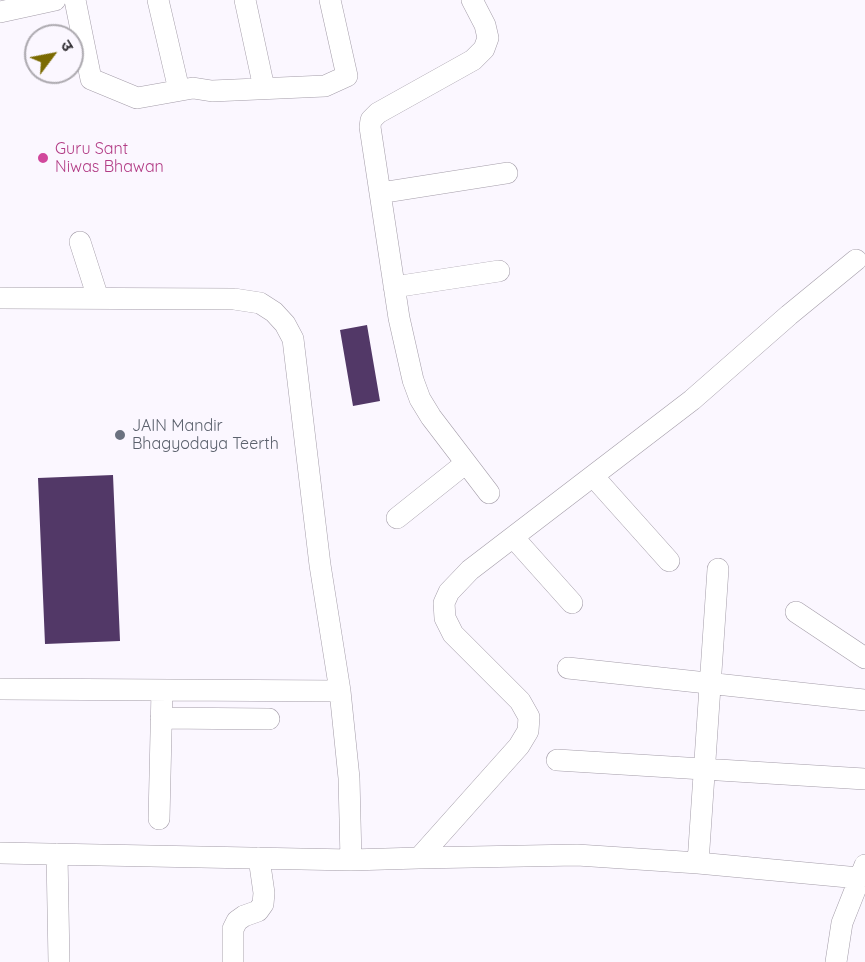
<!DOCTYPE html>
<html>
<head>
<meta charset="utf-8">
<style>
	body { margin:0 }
	#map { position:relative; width:865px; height:962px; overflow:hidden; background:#fbf7ff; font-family:Quicksand,"Noto Sans Devanagari",sans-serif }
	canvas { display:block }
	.north { position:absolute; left:24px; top:24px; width:60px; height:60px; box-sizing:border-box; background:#fbf7ff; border:2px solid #aca9af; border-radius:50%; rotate:58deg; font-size:16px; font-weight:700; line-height:24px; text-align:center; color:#363338 }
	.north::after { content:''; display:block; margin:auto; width:21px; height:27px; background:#7b6a01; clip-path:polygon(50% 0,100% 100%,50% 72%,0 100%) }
</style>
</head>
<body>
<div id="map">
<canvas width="865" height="962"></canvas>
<div class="north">उ</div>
</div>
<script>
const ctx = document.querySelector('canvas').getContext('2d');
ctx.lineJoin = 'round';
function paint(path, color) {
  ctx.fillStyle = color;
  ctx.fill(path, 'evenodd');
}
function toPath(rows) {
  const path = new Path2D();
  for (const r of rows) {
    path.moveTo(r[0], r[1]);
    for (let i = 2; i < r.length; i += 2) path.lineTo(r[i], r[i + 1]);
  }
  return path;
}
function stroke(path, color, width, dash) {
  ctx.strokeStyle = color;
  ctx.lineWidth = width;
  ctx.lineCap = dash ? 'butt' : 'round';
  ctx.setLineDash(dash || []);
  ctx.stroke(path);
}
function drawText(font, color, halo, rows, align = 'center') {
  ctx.font = font + ' Quicksand,sans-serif';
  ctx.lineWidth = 6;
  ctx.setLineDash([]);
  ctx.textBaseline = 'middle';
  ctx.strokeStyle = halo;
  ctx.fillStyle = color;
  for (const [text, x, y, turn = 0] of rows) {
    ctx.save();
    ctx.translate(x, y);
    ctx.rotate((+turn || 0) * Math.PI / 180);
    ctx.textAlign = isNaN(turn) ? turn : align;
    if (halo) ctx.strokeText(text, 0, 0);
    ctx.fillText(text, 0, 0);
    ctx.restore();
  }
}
paint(toPath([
	[367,325,380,401,353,406,340,330],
	[113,475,120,641,45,644,38,478]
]), '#523867');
const minor = toPath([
	[75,0,91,79,137,98,193,88,212,91,325,86,347,76,330,0],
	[158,0,179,90],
	[245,0,264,88],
	[472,0,485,25,488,38,484,49,473,60,378,113,371,120,370,127,399,318,413,380,420,399,431,417,489,493],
	[0,12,55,0],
	[380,193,507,173],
	[80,242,98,298],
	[394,287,499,271],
	[0,298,234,299,260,303,274,312,285,324,293,339,320,565,340,691,349,778,351,860],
	[593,476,669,561],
	[397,518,466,463],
	[513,537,572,603],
	[796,612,865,658],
	[568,668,865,700],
	[0,689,340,691],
	[161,718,269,719],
	[557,760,865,779],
	[159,819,162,690],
	[0,853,351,860,419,858,577,855,698,863,859,878],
	[57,854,59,962],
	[419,858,519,746,528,731,529,717,520,701,453,634,445,618,444,603,449,592,470,570,692,400,789,315,856,260],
	[698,863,718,569],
	[233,962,233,929,237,921,244,916,258,911,263,904,264,893,259,858],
	[836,962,842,923,865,865]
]);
stroke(minor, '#a49da9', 22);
stroke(minor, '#fff', 21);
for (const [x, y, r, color] of [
	[43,158,6,"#d1479c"],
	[120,435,6,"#6b7280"]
]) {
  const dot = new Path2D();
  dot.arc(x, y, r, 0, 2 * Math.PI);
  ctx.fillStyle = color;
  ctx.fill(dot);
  stroke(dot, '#fbf7ff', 2);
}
drawText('16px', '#b23c85', '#fbf7ff', [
	["Guru Sant",55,149],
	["Niwas Bhawan",55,167]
], 'left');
drawText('16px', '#5b616d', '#fbf7ff', [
	["JAIN Mandir",132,426],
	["Bhagyodaya Teerth",132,444]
], 'left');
</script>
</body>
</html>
